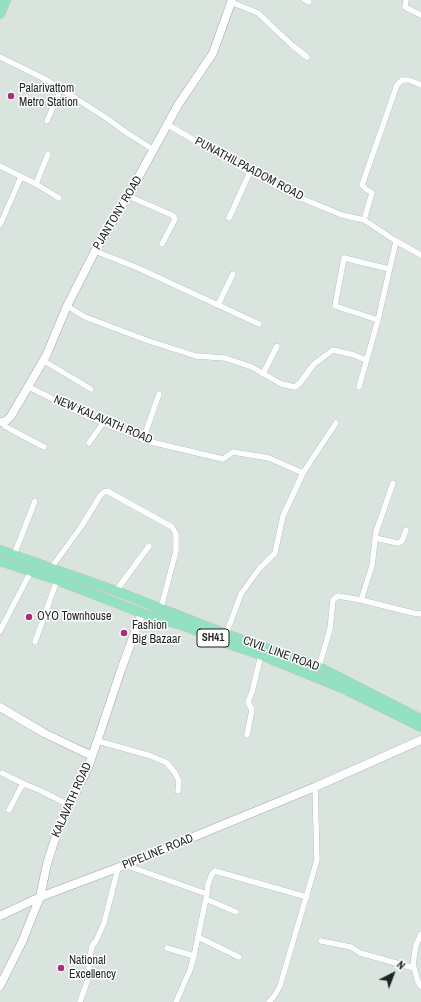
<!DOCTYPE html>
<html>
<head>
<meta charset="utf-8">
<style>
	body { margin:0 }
	#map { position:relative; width:421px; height:1002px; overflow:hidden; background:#d8e4dd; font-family:"Archivo Narrow",sans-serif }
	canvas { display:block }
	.north { position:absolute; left:373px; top:954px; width:40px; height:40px; -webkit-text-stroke:3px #fff; paint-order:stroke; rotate:42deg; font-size:11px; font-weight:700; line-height:16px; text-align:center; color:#1d211f }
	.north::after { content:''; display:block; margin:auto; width:14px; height:18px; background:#1d211f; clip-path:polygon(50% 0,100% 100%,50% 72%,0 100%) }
</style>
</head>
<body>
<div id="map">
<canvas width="421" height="1002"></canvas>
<div class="north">N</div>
</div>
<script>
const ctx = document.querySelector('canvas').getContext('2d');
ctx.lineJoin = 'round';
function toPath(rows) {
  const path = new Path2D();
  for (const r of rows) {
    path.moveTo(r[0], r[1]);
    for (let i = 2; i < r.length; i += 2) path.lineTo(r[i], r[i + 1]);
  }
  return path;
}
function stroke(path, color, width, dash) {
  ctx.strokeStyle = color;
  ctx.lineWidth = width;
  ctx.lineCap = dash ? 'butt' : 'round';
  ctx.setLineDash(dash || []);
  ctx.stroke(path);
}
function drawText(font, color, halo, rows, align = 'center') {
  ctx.font = font + ' "Archivo Narrow",sans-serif';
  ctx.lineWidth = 3;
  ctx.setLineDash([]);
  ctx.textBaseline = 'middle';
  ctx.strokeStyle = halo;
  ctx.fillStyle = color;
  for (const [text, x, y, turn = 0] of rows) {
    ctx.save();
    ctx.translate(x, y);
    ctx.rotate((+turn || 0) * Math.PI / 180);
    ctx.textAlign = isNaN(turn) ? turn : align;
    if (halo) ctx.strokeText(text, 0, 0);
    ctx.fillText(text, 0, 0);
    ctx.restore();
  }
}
const street = toPath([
	[305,0,309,2],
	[406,0,405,7,421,15],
	[231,2,258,13,279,33,292,45,307,57],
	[0,57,47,80,105,117,127,133,154,150],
	[47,121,61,89],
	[168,125,250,172,291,194,342,215,364,220,396,241,378,320,359,387],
	[0,166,36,184,48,154],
	[36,184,59,198],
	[128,196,172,215,174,217,175,219,162,244],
	[229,218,250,172],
	[364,220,372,193,366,189,362,185,397,85,402,80,409,80,421,85],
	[0,225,21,177],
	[396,241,421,255],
	[95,251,138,268,259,324],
	[218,305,233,274],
	[67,306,85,317,146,340,196,356,225,358,252,367,281,384,295,387,300,383,314,364,333,350,354,355,366,360],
	[378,320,335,306,344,258,389,269],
	[44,361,91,389],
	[263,374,277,346],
	[29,387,89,417,147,441,223,459,233,452,269,458,303,473,283,516,275,553,259,569,241,594,226,634],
	[2,422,5,426,10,429,44,447],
	[143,440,159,394],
	[89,443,103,423],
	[303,473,322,444,336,423],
	[375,538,398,543,402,541,406,530],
	[14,555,35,501],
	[51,568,81,527,100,496,104,492,107,491,172,527,176,534,176,551,161,608],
	[116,591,149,546],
	[361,600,372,566,376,532,393,483],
	[0,631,31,571],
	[35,642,57,580],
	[319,667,330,629,333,600,338,596,361,600,413,613,421,614],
	[247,735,252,710,248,702,252,692,261,655],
	[98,741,151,756,167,763,175,773,179,781,178,791],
	[2,773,24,784],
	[9,810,21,787,24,784,39,790,69,805],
	[125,865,207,894,194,956,190,970,176,1002],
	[207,894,208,884,212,874,215,871,307,897],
	[206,899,236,912],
	[421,934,416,945,413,964,418,982,421,986],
	[198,937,239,957],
	[321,941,351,947,360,953,414,968],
	[167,948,194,956],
	[80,1002,89,976,89,962,92,946,96,941,104,923,118,868],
	[269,1002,275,995,280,986,317,860,315,787]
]);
const secondary = toPath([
	[0,422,6,421,11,416,46,356,67,306,95,251,128,196,178,105,213,53,232,0],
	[0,707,44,733,92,756],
	[0,916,40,897,125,865,315,787,421,740],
	[0,986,22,942,40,897,47,864,60,823,88,768,102,727,121,670,142,613]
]);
const primary = toPath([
	[0,14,6,0],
	[0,550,14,555,116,591,226,634,319,667,421,719],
	[0,561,57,580,142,613,187,627,223,642,261,655,342,688,421,727]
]);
stroke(street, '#9faba5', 6);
stroke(secondary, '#9faba5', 9);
stroke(primary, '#c0c1c0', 10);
stroke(street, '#fff', 5.5);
stroke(secondary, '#fff', 8);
stroke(primary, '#92e1c1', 9);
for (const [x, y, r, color] of [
	[11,96,4,"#ae2b75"],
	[29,617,4,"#ae2b75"],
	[124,633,4,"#ae2b75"],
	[61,968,4,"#ae2b75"]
]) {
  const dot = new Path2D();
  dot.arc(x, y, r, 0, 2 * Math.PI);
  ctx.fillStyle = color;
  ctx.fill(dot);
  stroke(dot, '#fff', 1.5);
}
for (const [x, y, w] of [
	[213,638,32]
]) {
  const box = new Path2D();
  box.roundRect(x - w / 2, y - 9, w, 18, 3);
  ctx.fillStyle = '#fff';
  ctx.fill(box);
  stroke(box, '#1d211f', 1);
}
drawText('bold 11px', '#1d211f', null, [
	["SH41",213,638]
]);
drawText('12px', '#1d211f', '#fff', [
	["Palarivattom",19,89],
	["Metro Station",19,103],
	["OYO Townhouse",37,617],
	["Fashion",132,626],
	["Big Bazaar",132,640],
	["National",69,961],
	["Excellency",69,975]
], 'left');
drawText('12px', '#1d211f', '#fff', [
	["PUNATHILPAADOM ROAD",249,169,28],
	["PJANTONY ROAD",118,213,-59],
	["NEW KALAVATH ROAD",103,420,23],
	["CIVIL LINE ROAD",281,654,20],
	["KALAVATH ROAD",72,800,-66],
	["PIPELINE ROAD",158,852,-22]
]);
</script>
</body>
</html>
